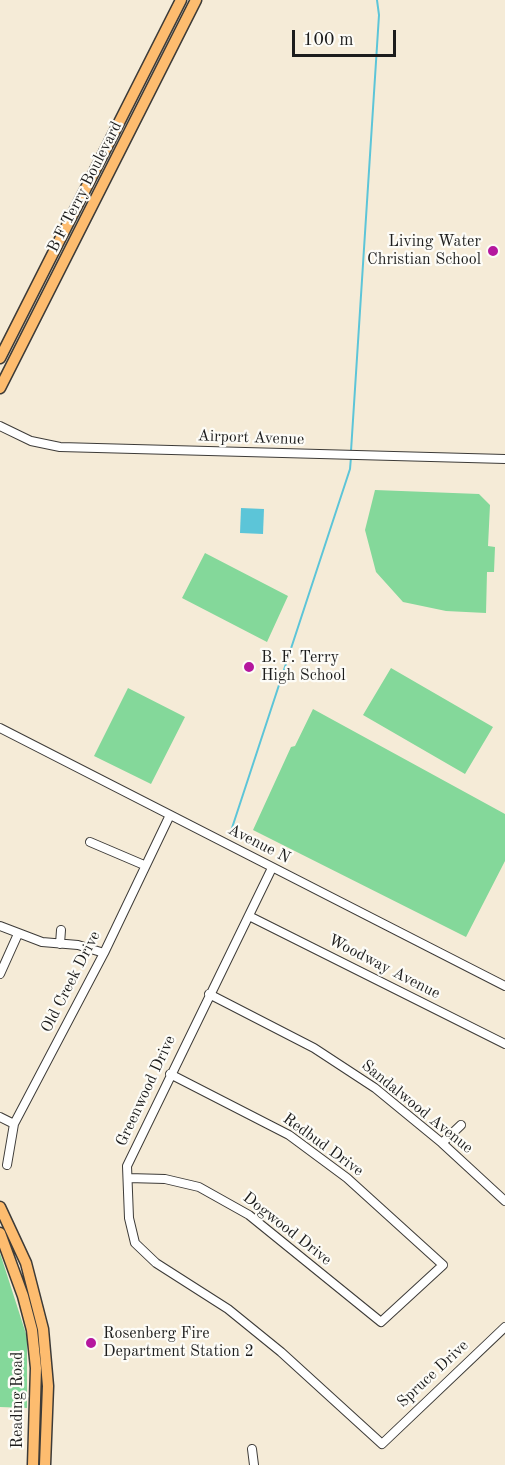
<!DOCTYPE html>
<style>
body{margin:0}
#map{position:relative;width:505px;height:1465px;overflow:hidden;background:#f5ebd7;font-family:"Old Standard TT",serif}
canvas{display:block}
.scale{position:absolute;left:292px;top:30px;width:104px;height:27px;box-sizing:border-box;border:3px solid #1c1c1c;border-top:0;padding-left:8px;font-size:18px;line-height:21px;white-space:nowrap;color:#1c1c1c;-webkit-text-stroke:4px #fdfcf7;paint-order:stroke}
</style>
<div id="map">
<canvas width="505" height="1465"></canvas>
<div class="scale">100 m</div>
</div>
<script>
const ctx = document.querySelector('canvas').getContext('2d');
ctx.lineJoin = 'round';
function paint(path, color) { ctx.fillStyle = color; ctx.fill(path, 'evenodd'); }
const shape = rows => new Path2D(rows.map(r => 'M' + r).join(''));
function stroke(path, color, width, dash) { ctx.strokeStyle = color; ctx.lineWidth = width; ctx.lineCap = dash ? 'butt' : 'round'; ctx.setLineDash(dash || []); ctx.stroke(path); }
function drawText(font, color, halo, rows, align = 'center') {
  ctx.font = font + ' "Old Standard TT",serif'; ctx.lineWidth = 4.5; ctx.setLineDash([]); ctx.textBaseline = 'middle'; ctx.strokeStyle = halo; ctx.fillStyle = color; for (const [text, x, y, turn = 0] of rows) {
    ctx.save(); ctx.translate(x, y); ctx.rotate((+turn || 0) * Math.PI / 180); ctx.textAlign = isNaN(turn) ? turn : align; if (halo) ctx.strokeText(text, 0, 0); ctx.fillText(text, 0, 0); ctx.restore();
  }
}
paint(shape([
 [375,490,479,494,490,505,488,546,495,547,494,572,487,572,486,613,446,611,403,602,376,572,365,530],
 [205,553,288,596,267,642,182,598],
 [391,668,493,727,465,774,363,715],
 [128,688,185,717,151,784,94,756],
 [313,709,505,814,505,861,466,937,253,830,291,747,295,746],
 [0,1253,27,1337,27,1408,0,1407]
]), '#84d89a');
paint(shape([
 [241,508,264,509,263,534,240,533]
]), '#5cc5d8');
stroke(shape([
 [351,451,379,15,377,0],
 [231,831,350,469,351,457]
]), '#5cc5d8', 2);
const minor = shape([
 [0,426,31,441,60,447,505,459],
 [0,728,505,986],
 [90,842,144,865],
 [272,868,127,1166,129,1218,135,1243,156,1263,228,1309,281,1352,382,1444,505,1327],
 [249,916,505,1044],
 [0,926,42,942,78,945,104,953],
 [60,944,61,930],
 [0,974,18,934],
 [209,994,314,1048,375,1088,442,1143,505,1201],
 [0,1117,14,1124],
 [442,1143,461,1125],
 [7,1165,14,1124,104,953,170,815],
 [128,1178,165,1179,199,1187,249,1215,381,1322,443,1265,347,1178,289,1135,170,1074],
 [252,1449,254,1465]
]);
const major = shape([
 [0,358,181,0],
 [0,388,196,0],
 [0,1207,26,1263,43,1329,48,1386,45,1465],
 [0,1233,23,1296,32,1330,36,1368,33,1465]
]);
stroke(minor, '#3d3b38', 10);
stroke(major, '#3d3b38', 13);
stroke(minor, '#fff', 8);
stroke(major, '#fdbc6f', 10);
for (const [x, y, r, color] of [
 [493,251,6,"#b5179e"],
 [249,667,6,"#b5179e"],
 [91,1343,6,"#b5179e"]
]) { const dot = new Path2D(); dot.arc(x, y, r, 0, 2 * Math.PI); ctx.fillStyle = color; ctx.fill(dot); stroke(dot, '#fdfcf7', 2); }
drawText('16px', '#1c1c1c', '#fdfcf7', [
 ["B F Terry Boulevard",85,187,-63],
 ["Airport Avenue",251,438,2],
 ["Avenue N",259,844,27],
 ["Woodway Avenue",384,967,27],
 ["Old Creek Drive",71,982,-63],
 ["Greenwood Drive",146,1091,-65],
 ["Sandalwood Avenue",417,1107,39],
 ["Redbud Drive",323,1145,36],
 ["Dogwood Drive",287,1229,38],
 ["Spruce Drive",433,1374,-43],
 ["Reading Road",18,1400,-90]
]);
drawText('16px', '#1c1c1c', '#fdfcf7', [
 ["Living Water",481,242,"right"],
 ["Christian School",481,260,"right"],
 ["B. F. Terry",261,658],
 ["High School",261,676],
 ["Rosenberg Fire",103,1334],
 ["Department Station 2",103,1352]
], 'left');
</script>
